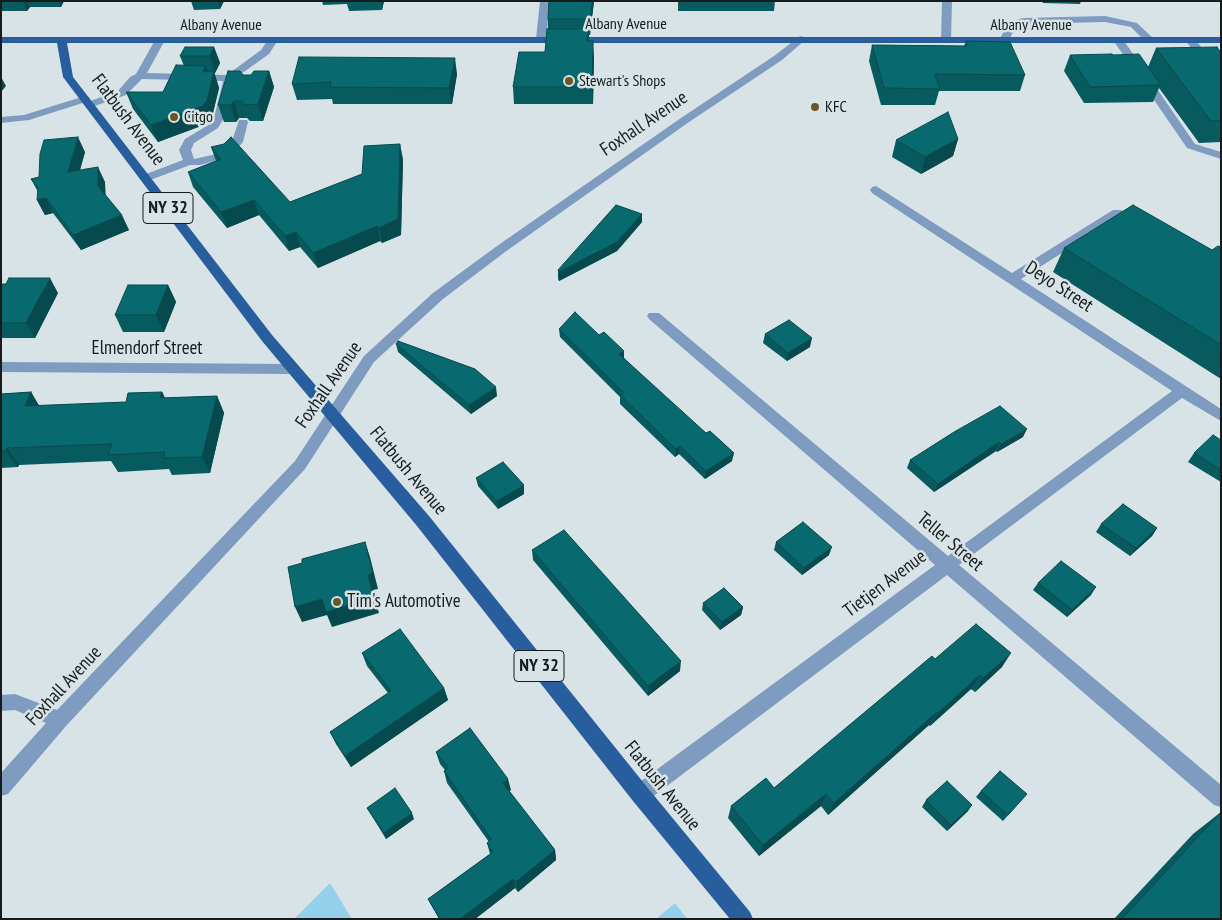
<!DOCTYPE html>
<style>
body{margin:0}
#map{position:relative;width:1222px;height:920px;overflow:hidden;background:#d8e3e7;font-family:"PT Sans Narrow",sans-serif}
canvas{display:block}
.frame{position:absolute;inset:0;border:2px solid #171b1c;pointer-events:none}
</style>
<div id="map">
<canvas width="1222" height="920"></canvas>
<div class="frame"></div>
</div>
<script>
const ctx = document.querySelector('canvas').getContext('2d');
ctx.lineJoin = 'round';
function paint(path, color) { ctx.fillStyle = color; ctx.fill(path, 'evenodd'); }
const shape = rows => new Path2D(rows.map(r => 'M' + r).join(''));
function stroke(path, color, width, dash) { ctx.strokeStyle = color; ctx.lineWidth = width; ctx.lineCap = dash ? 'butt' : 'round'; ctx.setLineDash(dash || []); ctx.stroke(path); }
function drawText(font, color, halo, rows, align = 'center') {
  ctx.font = font + ' "PT Sans Narrow",sans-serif'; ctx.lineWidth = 5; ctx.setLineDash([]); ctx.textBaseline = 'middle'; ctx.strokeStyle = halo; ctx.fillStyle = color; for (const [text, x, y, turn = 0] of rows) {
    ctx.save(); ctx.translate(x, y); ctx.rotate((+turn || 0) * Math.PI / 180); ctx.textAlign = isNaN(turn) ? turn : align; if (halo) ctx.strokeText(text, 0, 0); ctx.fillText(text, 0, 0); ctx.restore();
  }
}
paint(shape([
 [330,883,352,919,294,919],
 [675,903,687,919,656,919]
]), '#94d0e9');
paint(shape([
 [540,1,550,1,546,39,541,42,536,39,540,1],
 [942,1,952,1,951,40,946,43,941,40,942,1],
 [1105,16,1137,23,1155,40,1150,43,1146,42,1131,27,1105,22,1023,24,1016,26,1008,42,1004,43,999,40,1009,22,1023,18,1105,16],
 [800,36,804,37,804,41,782,60,689,122,505,252,443,299,374,362,305,469,66,726,8,794,1,796,1,773,46,723,15,710,1,711,1,695,15,694,57,710,295,461,364,356,433,293,497,246,681,118,774,56,800,36],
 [160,37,165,40,147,73,227,75,261,50,269,38,277,38,278,40,269,54,234,79,224,118,218,128,194,143,191,150,194,159,221,153,232,141,239,120,247,120,248,122,243,142,229,157,200,165,190,165,145,182,139,178,141,176,183,160,179,150,185,139,210,124,214,118,223,81,142,79,126,95,89,108,84,105,85,103,118,91,130,77,136,74,155,40,160,37],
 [1118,37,1122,38,1195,144,1221,152,1221,159,1187,148,1113,40,1118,37],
 [1190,37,1194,38,1221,72,1221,82,1217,81,1185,40,1190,37],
 [85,96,89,97,90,99,89,101,29,120,1,123,1,117,24,115,85,96],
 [876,186,1012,273,1113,210,1121,210,1141,224,1135,228,1117,218,1021,279,1221,409,1221,421,1182,398,959,565,1221,785,1221,807,1214,805,947,575,647,801,640,803,633,801,631,794,633,787,935,565,649,319,647,316,649,313,659,313,948,556,1172,391,872,193,870,190,872,187,876,186],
 [1,362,293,364,298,365,300,369,298,373,293,374,1,372,1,362]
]), '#7f9bbf');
paint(shape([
 [1,37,1221,37,1221,43,67,43,73,77,272,335,429,516,647,787,750,912,753,919,730,919,633,801,417,526,262,341,63,77,57,43,1,43,1,37]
]), '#285e9e');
paint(shape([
 [1,1,64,1,61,7,30,7,27,11,1,11],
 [191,1,224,1,220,9,194,10],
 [322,1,384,1,382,10,349,11,347,4,323,5],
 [594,1,590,35,589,35,589,41,594,57,593,104,514,104,513,87,545,52,548,29,548,19],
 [678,1,775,1,774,11,678,11],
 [1042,1,1081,1,1080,4,1043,3],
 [966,41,1025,75,1020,91,939,91,935,105,881,105,869,61,872,45,964,46],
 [214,47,220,63,215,73,214,73,219,88,212,117,209,123,158,142,133,109,126,92,163,92,184,66,180,56],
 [1156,48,1221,53,1221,142,1199,143,1159,88,1153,102,1084,103,1064,71,1070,55,1113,55,1148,67],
 [269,71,274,87,263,121,250,121,247,118,239,118,236,122,224,122,218,105,243,75,251,75],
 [457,74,452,104,333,104,332,99,297,100,292,84],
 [958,139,953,156,921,174,892,157,896,140],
 [211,147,290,202,403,159,401,235,382,243,380,241,318,268,300,247,289,251,259,215,227,228,193,187,188,172,216,161],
 [85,152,80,170,105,182,105,195,129,230,81,250,53,213,45,215,37,200,38,192,31,179,39,177],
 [642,214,642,222,617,251,559,281,558,279,558,270],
 [1221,247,1221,379,1053,272,1064,248,1212,250],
 [1,284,6,284,58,293,35,338,1,338],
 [168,285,176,302,164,332,123,332,115,315],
 [559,329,624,358,732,461,705,479,679,454,675,457,620,404,620,397,560,337],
 [765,334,810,347,787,361,763,343],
 [396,344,497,396,471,414,398,352],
 [31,392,39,406,126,402,162,392,165,398,217,396,224,413,210,473,172,475,169,469,118,472,111,461,19,465,18,467,1,468,1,394],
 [1023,437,997,452,996,451,934,492,907,468,910,460],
 [1221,440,1221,482,1188,462,1194,453],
 [476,478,524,494,498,509,478,486],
 [1101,524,1157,528,1152,536,1130,556,1096,532],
 [776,542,829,555,802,575,774,550],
 [532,550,680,671,648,696,533,560],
 [1038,583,1091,595,1067,617,1033,590],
 [703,603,743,607,741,615,720,630,702,610],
 [362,653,444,688,448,700,351,767,336,744,330,732,388,693,367,666],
 [935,659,1002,667,975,692,971,689,930,726,929,725,828,815,821,806,759,856,728,818,731,806,774,788],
 [436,752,511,790,509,791,555,850,556,860,518,892,515,888,475,919,439,919,428,899,490,854,487,843,489,842,447,783,444,771,445,770,440,764],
 [981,791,1027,794,1003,821,976,797],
 [926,800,968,811,947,831,922,807],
 [367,808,414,819,386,839],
 [1221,812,1221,919,1114,919,1193,834]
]), '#075b5f');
paint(shape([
 [23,1,27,1,30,7,27,11],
 [58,1,64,1,61,7],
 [218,1,224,1,220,9],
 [381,1,384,1,382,10],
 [592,1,594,1,590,35,590,19],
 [593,41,594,57,593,104,592,87],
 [214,47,220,63,215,73,210,56],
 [455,58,457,74,452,104,449,88],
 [206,66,211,83,203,72],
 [214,71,219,88,212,117,209,123,158,142,151,125],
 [269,71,274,87,263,121,258,104],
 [1,77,6,86,1,92],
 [234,101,239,118,236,122,231,105],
 [78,137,85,152,75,187,68,172],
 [958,139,953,156,921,174,925,157],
 [400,144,403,159,401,235,382,243,379,228],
 [98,167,105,182,106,201,98,186],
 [46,198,53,213,45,215,37,200],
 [254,200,259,215,227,228,221,212],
 [642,214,642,222,617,251,559,281,559,272],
 [122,215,129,230,81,250,73,235],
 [377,226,380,241,318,268,313,253],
 [296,232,300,247,289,251,285,236],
 [50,278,58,293,35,338,26,323],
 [168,285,176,302,164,332,156,315],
 [812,338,810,347,787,361,788,353],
 [624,351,624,360,619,354],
 [496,387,497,396,471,414,469,405],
 [31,392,41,409,25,406],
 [162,392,170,408,160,398],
 [217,396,224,413,210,473,202,457],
 [1027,429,1023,437,997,452,1001,444],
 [999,442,996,451,934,492,938,484],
 [680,446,679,454,675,457,676,449],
 [7,448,19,465,18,467,6,451],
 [734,453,732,461,705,479,706,471],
 [524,485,524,494,498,509,497,501],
 [1157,528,1152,536,1130,556,1136,548],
 [365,542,370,557,378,589,373,590,379,613,332,627,327,615,302,622,295,607,368,575],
 [832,547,829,555,802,575,804,568],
 [1096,587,1091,595,1067,617,1072,610],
 [743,607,741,615,720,630,722,622],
 [1011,653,1002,667,975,692,983,678],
 [681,661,680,671,648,696,648,686],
 [980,675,971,689,930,726,938,713],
 [444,688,448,700,351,767,345,756],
 [937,712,929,725,828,815,834,803],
 [508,779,511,790,505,794,503,783],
 [826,794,821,806,759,856,763,845],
 [972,805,968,811,947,831,951,825],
 [412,813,414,819,386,839,384,833],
 [555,850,556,860,518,892,516,882],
 [513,879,515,888,475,919,460,919]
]), '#064a4d');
const building = shape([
 [549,1,592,1,590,19,548,19,549,1],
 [547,29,589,29,587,41,593,41,592,87,513,87,519,52,545,52,547,29],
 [966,41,1010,42,1025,75,935,74,940,89,884,88,872,45,967,46,966,41],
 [185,47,214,47,210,56,180,56,185,47],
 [1217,47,1221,53,1221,120,1211,121,1156,48,1217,47],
 [1112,54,1113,55,1139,54,1161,85,1090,87,1070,55,1112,54],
 [299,57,455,58,449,88,330,87,331,82,292,84,299,57],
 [176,65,206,66,203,72,214,71,207,101,203,106,151,125,126,92,163,92,176,65],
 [228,71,240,71,243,75,251,75,254,71,269,71,258,104,244,105,242,101,234,101,231,105,218,105,228,71],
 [948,112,958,139,925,157,896,140,948,112],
 [78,137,68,172,98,167,98,186,122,215,73,235,46,198,37,200,38,188,31,179,39,177,40,154,44,140,78,137],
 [231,137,290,202,362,174,364,146,400,144,398,219,379,228,377,226,313,253,296,232,285,236,254,200,221,212,188,172,221,159,211,147,224,144,231,137],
 [616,205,642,214,617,242,559,272,558,270,616,205],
 [1133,205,1212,250,1218,246,1221,247,1221,345,1064,248,1133,205],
 [9,278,50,278,26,323,1,323,1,284,6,284,9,278],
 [128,285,168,285,156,315,115,315,128,285],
 [575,312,599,335,604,332,624,351,619,354,706,433,710,431,734,453,706,471,680,446,676,449,620,395,624,393,559,329,575,312],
 [789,320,812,338,788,353,765,334,789,320],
 [398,341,475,369,496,387,469,405,396,344,398,341],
 [31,392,25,406,126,402,128,393,162,392,160,398,217,396,202,457,163,458,165,452,108,455,112,444,7,448,6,451,1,451,1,394,31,392],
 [1000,406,1027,429,1001,444,999,442,938,484,910,460,954,432,1000,406],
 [1213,435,1221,440,1221,470,1194,453,1213,435],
 [503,462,524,485,497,501,476,478,503,462],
 [1123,504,1157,528,1136,548,1101,524,1123,504],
 [803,522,832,547,804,568,776,542,803,522],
 [564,530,681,661,648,686,532,550,564,530],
 [365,542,373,573,368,575,374,598,326,612,322,599,295,607,288,567,302,563,302,559,365,542],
 [1061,561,1096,587,1072,610,1038,583,1061,561],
 [724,588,743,607,722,622,703,603,724,588],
 [976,624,1011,653,983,678,980,675,938,713,937,712,834,803,826,794,763,845,731,806,766,778,774,788,932,656,935,659,976,624],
 [400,629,444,688,345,756,330,732,391,691,362,653,400,629],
 [470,728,508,779,503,783,555,850,516,882,513,879,460,919,440,919,428,899,493,852,487,843,491,839,444,771,448,768,436,752,470,728],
 [1000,771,1027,794,1008,815,981,791,1000,771],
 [947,781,972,805,951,825,926,800,947,781],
 [395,788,412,813,384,833,367,808,395,788],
 [1221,812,1221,919,1122,919,1221,812]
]);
paint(building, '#086a6e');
stroke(building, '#064a4d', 1);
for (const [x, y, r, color] of [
 [569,81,5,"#6a5726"],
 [815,107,5,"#6a5726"],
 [174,117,5,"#6a5726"],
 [337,602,5,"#6a5726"]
]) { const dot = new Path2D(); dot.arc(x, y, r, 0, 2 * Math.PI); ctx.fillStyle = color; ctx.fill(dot); stroke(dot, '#d8e3e7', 2); }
drawText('16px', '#171b1c', '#d8e3e7', [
 ["Albany Avenue",626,24],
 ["Albany Avenue",221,25],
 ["Albany Avenue",1031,25]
]);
drawText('16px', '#171b1c', '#d8e3e7', [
 ["Stewart's Shops",579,81],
 ["KFC",825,107],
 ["Citgo",184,117]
], 'left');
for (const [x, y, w] of [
 [168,208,50],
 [539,666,50]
]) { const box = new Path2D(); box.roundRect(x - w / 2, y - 15.5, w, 31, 4); ctx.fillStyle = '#d8e3e7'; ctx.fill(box); stroke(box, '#171b1c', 1); }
drawText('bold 18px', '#171b1c', null, [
 ["NY 32",168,208],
 ["NY 32",539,666]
]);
drawText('19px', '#171b1c', '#d8e3e7', [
 ["Flatbush Avenue",128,120,53],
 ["Foxhall Avenue",644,124,-34],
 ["Deyo Street",1059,287,33],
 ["Elmendorf Street",147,349],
 ["Foxhall Avenue",329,385,-55],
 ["Flatbush Avenue",408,471,50],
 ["Teller Street",950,542,40],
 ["Tietjen Avenue",885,584,-37],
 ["Foxhall Avenue",64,686,-47],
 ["Flatbush Avenue",662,786,51]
]);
drawText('19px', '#171b1c', '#d8e3e7', [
 ["Tim's Automotive",347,602]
], 'left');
</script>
